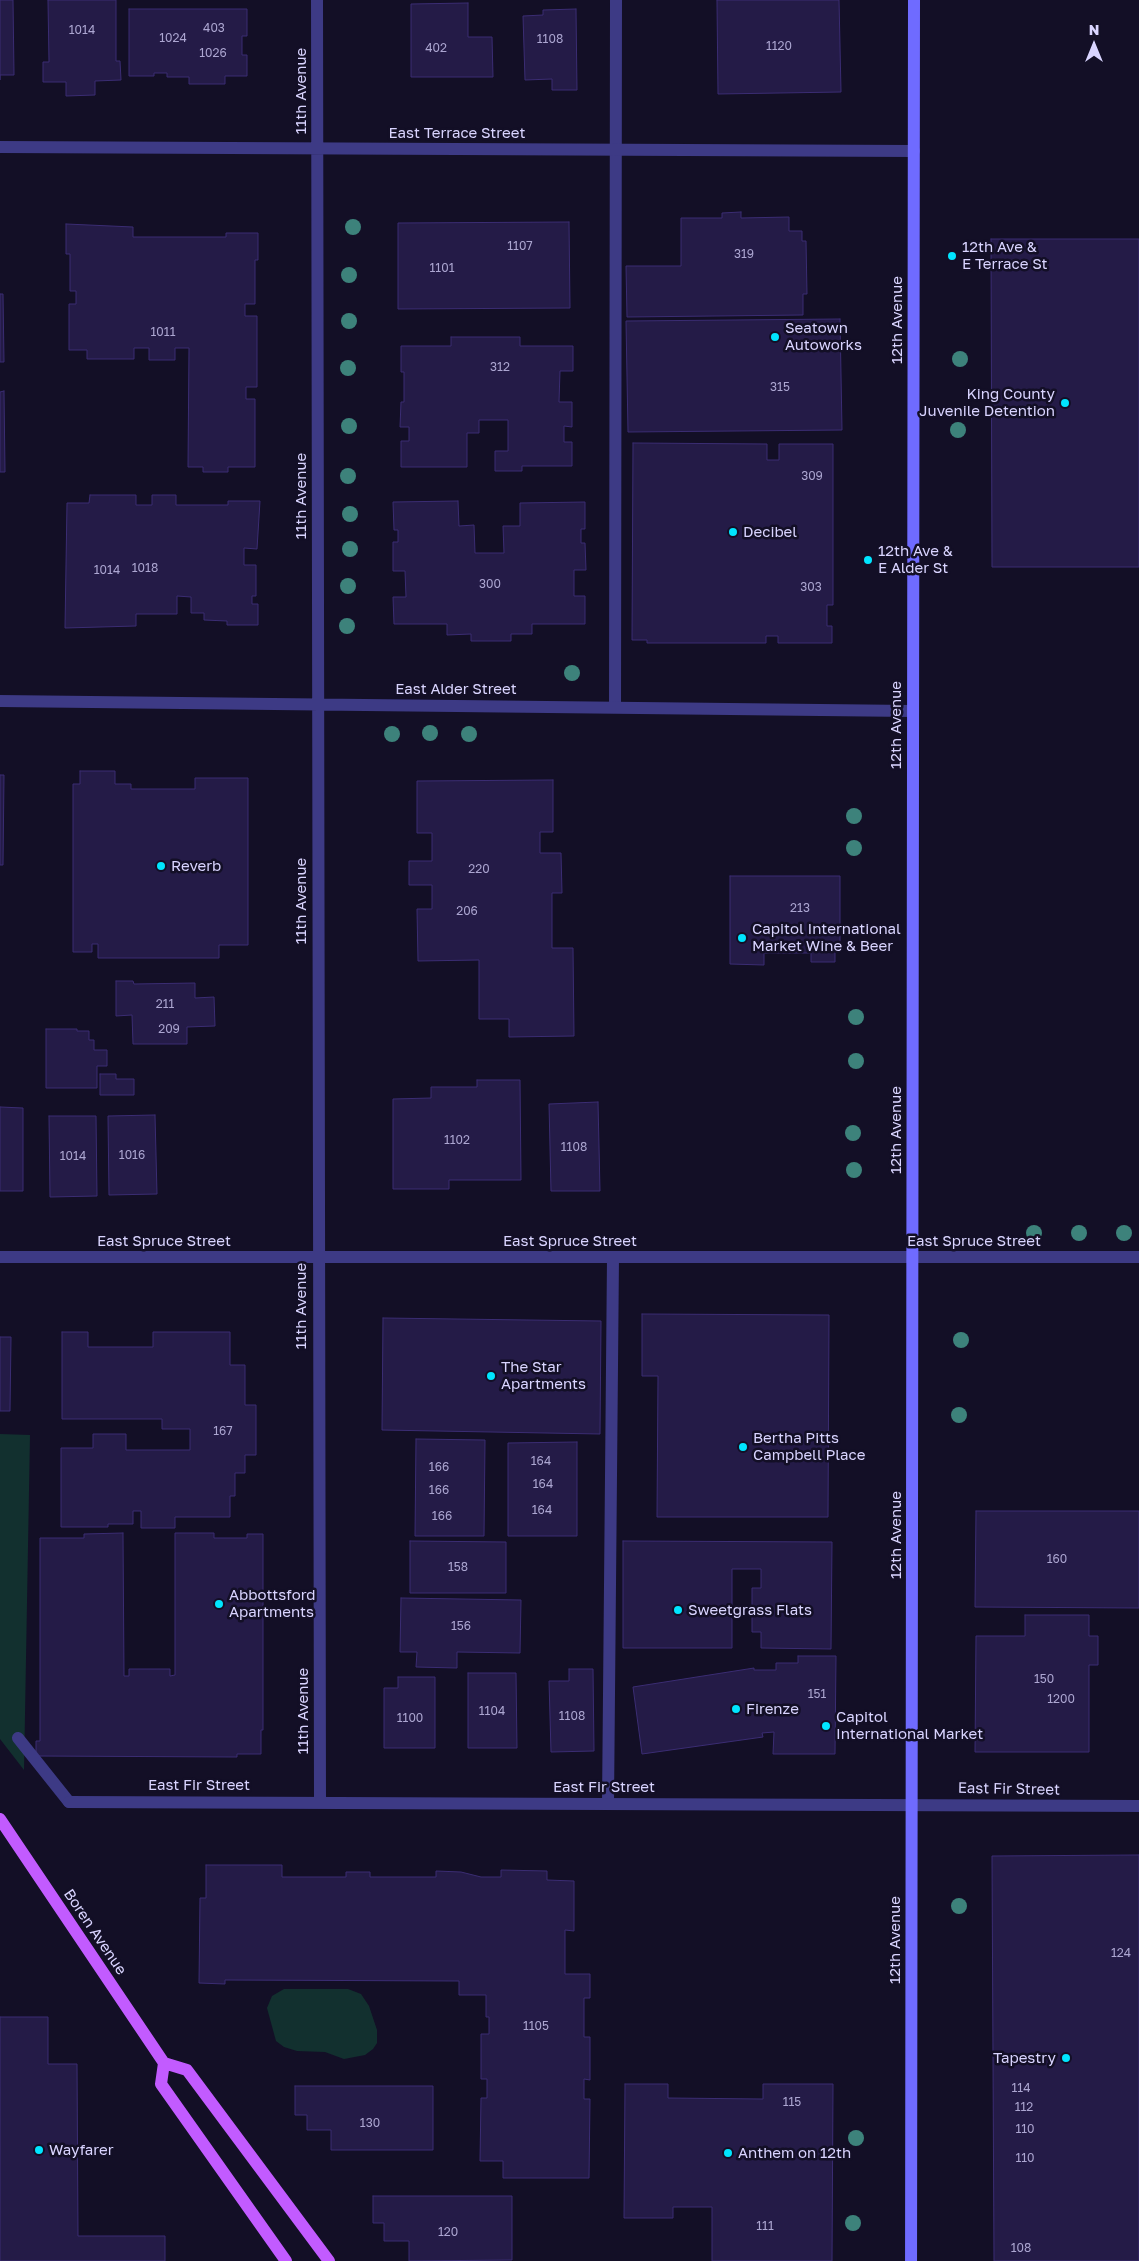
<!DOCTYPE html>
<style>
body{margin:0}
#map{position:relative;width:1139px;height:2261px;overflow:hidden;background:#130f26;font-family:"Golos Text",sans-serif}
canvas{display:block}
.north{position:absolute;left:1069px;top:20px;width:50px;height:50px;-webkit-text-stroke:4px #130f26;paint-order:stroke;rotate:0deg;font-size:14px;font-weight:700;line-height:20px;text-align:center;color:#d9d4ff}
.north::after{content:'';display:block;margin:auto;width:18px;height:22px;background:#d9d4ff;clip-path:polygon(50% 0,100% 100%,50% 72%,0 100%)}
</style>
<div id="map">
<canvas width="1139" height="2261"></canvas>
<div class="north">N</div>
</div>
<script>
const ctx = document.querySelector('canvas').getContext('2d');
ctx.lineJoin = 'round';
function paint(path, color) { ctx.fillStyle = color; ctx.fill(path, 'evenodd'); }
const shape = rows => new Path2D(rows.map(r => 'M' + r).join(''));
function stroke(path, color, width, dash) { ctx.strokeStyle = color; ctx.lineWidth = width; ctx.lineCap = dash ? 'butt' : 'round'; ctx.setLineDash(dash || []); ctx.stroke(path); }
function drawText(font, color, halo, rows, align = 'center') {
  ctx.font = font + ' "Golos Text",sans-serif'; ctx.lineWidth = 5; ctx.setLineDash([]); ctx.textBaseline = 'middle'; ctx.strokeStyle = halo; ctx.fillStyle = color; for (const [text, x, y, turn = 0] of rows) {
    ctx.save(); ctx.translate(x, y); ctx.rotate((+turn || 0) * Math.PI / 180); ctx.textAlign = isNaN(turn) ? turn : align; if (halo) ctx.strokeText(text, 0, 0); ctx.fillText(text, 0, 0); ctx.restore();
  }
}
paint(shape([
 [0,1434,30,1435,24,1770,0,1739],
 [284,1989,348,1989,361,1994,369,2006,377,2030,377,2043,373,2049,365,2055,344,2059,325,2052,297,2051,284,2047,276,2041,267,2008,272,1996]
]), '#12302f');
const building = shape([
 [0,0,13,0,14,75,0,75,0,80,0,0],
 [48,0,116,0,116,61,120,61,121,80,95,81,95,95,66,96,66,82,43,82,43,62,49,62,48,0],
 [717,0,839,0,841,92,718,94,717,0],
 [468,3,468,37,492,37,493,77,411,77,411,4,468,3],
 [129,9,247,9,247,36,242,36,242,55,247,55,247,76,225,76,225,84,189,84,189,77,167,77,167,73,154,73,154,76,129,76,129,9],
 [576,9,577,90,552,90,552,79,525,80,523,16,543,15,543,10,576,9],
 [741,212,741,218,789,217,789,231,802,231,802,241,806,241,807,294,803,294,803,315,627,317,626,266,681,266,681,218,722,218,722,213,741,212],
 [569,222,570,308,398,309,398,223,569,222],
 [66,224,133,227,133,237,226,237,226,233,258,233,258,260,255,260,255,304,245,304,245,316,257,316,257,387,246,387,246,399,255,399,255,467,228,467,228,472,203,472,203,467,188,467,189,348,175,348,175,360,149,360,149,348,134,348,134,359,87,359,87,350,69,350,69,304,76,304,76,291,70,291,70,254,66,254,66,224],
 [991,239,1139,239,1139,567,992,567,991,239],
 [0,294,3,294,4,362,0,362,0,294],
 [840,319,842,430,628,432,626,321,840,319],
 [451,337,520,337,520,346,573,346,573,371,560,371,559,402,572,402,572,427,564,426,564,442,572,442,572,466,522,466,522,471,495,471,495,451,508,451,508,420,479,420,479,433,467,433,467,467,401,467,401,441,409,441,409,427,400,427,401,402,404,402,404,372,401,372,401,346,451,346,451,337],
 [4,391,5,472,0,472,0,392,4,391],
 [633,443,767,444,767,460,779,460,779,444,833,444,833,605,827,605,827,626,832,626,832,643,778,643,778,636,766,636,766,643,647,643,647,640,632,640,633,443],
 [90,495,136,495,136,505,152,505,152,495,176,495,176,505,228,505,228,501,260,501,257,549,244,548,244,565,256,565,256,596,252,596,252,604,258,604,258,625,227,625,227,621,204,620,204,613,191,613,191,597,177,596,177,614,136,614,136,626,65,628,67,503,89,503,90,495],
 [458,501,459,526,474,525,475,553,504,553,503,526,520,526,520,503,585,502,585,529,581,529,581,543,585,543,586,570,574,570,574,596,585,596,585,624,532,624,532,634,511,634,511,641,471,641,471,634,447,635,447,624,394,624,393,597,406,597,405,571,393,571,393,542,398,542,398,530,394,530,393,502,458,501],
 [80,771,115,771,115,784,131,784,131,789,195,789,195,778,248,778,248,945,219,945,219,958,98,958,98,944,92,944,92,952,73,952,73,784,80,784,80,771],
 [0,775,4,775,3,865,0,865,0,775],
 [553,780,553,832,540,832,540,853,561,853,562,893,552,893,552,948,573,948,574,1036,509,1037,509,1019,479,1019,479,960,418,961,417,909,432,909,432,885,409,885,409,861,432,861,432,833,417,833,417,781,553,780],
 [730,876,840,876,840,951,835,951,835,962,811,962,811,953,764,953,764,965,730,964,730,876],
 [116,981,133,981,134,984,195,983,195,998,214,997,215,1026,187,1027,187,1044,133,1044,132,1015,116,1016,116,981],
 [46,1029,77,1029,77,1031,89,1031,89,1040,94,1040,94,1050,107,1050,107,1066,97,1066,97,1088,46,1088,46,1029],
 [100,1074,116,1074,116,1079,134,1079,134,1095,100,1095,100,1074],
 [477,1080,520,1080,521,1180,449,1180,449,1189,393,1189,393,1099,431,1098,431,1087,477,1087,477,1080],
 [598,1102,600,1191,551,1191,549,1104,598,1102],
 [0,1107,23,1108,23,1191,0,1191,0,1107],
 [155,1115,157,1194,109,1195,108,1116,155,1115],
 [49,1116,96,1116,97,1196,50,1197,49,1116],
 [642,1314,829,1315,828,1517,657,1517,658,1376,642,1376,642,1314],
 [383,1318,601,1321,600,1434,382,1430,383,1318],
 [62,1332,88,1332,88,1347,153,1347,153,1332,230,1332,230,1365,245,1365,245,1405,256,1405,256,1455,245,1455,245,1473,235,1473,235,1496,230,1496,230,1517,175,1517,175,1528,141,1528,141,1511,133,1511,133,1524,108,1524,108,1527,61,1527,61,1448,93,1448,93,1434,126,1434,126,1450,190,1450,190,1429,162,1429,162,1419,62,1419,62,1332],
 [0,1337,11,1337,10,1411,0,1411,0,1337],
 [416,1439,485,1440,484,1536,415,1536,416,1439],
 [577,1442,577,1536,508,1536,508,1443,577,1442],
 [976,1511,1139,1511,1139,1608,975,1607,976,1511],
 [123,1533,124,1676,129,1676,129,1669,170,1669,170,1676,175,1675,175,1533,214,1533,214,1538,247,1538,247,1534,263,1534,263,1730,261,1730,261,1754,237,1754,237,1757,36,1756,36,1741,40,1741,40,1538,84,1538,84,1534,123,1533],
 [410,1541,506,1542,506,1593,410,1593,410,1541],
 [623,1541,832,1542,831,1649,761,1648,761,1632,752,1632,752,1588,761,1588,761,1569,732,1569,732,1648,623,1648,623,1541],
 [401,1598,521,1600,520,1653,457,1652,457,1668,416,1667,417,1652,400,1652,401,1598],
 [1025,1615,1089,1615,1089,1636,1098,1636,1098,1665,1089,1665,1089,1752,975,1752,976,1636,1025,1636,1025,1615],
 [798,1656,836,1656,835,1754,773,1754,774,1732,762,1733,763,1737,642,1754,633,1687,754,1668,754,1670,776,1670,776,1663,798,1663,798,1656],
 [569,1669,593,1669,594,1751,551,1752,549,1681,569,1681,569,1669],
 [468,1673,516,1673,517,1748,468,1748,468,1673],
 [398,1677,435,1677,435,1748,384,1748,384,1688,398,1688,398,1677],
 [1139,1855,1139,2261,994,2261,992,1856,1139,1855],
 [206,1865,282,1865,282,1877,346,1877,346,1872,370,1872,370,1877,436,1877,436,1871,461,1872,481,1877,501,1877,501,1870,547,1871,547,1880,574,1881,574,1931,565,1930,565,1974,590,1974,590,1998,584,1998,584,2037,590,2037,590,2080,584,2079,584,2099,590,2099,589,2178,503,2178,503,2161,480,2161,481,2098,487,2098,487,2079,481,2079,481,2034,489,2034,489,2017,486,2017,486,1995,459,1995,459,1981,225,1980,225,1984,199,1983,200,1898,206,1898,206,1865],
 [0,2017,48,2017,48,2064,77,2064,78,2236,165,2236,165,2261,0,2261,0,2017],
 [625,2084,668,2084,668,2098,763,2099,763,2084,833,2084,832,2261,712,2261,712,2207,673,2207,673,2218,624,2218,625,2084],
 [295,2086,433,2086,433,2150,331,2150,331,2130,307,2130,307,2115,295,2115,295,2086],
 [373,2196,512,2196,512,2260,409,2261,409,2241,384,2241,384,2223,373,2223,373,2196]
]);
paint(building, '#241b47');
stroke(building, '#3b2d73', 1);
stroke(shape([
 [615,706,616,0],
 [18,1738,69,1802],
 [608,1803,613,1257]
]), '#3d3a85', 12);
stroke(shape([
 [317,0,320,1802],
 [0,147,914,151],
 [0,701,912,711],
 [0,1257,1139,1257],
 [69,1802,1139,1806]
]), '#3d3a85', 12);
stroke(shape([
 [911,2261,914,0]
]), '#6f6bff', 12);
stroke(shape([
 [0,1819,164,2063,187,2070,329,2261],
 [164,2063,161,2084,286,2261]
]), '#c25bff', 12);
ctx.fillStyle = '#3d827b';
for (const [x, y] of [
 [353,227],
 [349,275],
 [349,321],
 [960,359],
 [348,368],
 [349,426],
 [958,430],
 [348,476],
 [350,514],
 [350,549],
 [348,586],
 [347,626],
 [572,673],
 [430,733],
 [392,734],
 [469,734],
 [854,816],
 [854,848],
 [856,1017],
 [856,1061],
 [853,1133],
 [854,1170],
 [1034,1233],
 [1079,1233],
 [1124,1233],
 [961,1340],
 [959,1415],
 [959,1906],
 [856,2138],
 [853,2223]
]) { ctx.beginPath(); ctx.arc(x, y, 8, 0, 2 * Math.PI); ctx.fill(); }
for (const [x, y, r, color] of [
 [952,256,5,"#00e5ff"],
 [775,337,5,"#00e5ff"],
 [1065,403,5,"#00e5ff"],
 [733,532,5,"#00e5ff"],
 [868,560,5,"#00e5ff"],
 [161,866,5,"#00e5ff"],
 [742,938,5,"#00e5ff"],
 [491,1376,5,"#00e5ff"],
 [743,1447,5,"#00e5ff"],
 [219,1604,5,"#00e5ff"],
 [678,1610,5,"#00e5ff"],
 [736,1709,5,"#00e5ff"],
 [826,1726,5,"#00e5ff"],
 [1066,2058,5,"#00e5ff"],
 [39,2150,5,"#00e5ff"],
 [728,2153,5,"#00e5ff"]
]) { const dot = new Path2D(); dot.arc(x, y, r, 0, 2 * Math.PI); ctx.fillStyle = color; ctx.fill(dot); stroke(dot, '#130f26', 2); }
drawText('12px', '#aca6d1', null, [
 ["403",214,28],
 ["1014",82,30],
 ["1024",173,38],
 ["1108",550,39],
 ["1120",779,46],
 ["402",436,48],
 ["1026",213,53],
 ["1107",520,246],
 ["319",744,254],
 ["1101",442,268],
 ["1011",163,332],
 ["312",500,367],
 ["315",780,387],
 ["309",812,476],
 ["1018",145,568],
 ["1014",107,570],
 ["300",490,584],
 ["303",811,587],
 ["220",479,869],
 ["213",800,908],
 ["206",467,911],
 ["211",165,1004],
 ["209",169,1029],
 ["1102",457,1140],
 ["1108",574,1147],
 ["1016",132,1155],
 ["1014",73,1156],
 ["167",223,1431],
 ["164",541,1461],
 ["166",439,1467],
 ["164",543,1484],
 ["166",439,1490],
 ["164",542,1510],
 ["166",442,1516],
 ["160",1057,1559],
 ["158",458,1567],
 ["156",461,1626],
 ["150",1044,1679],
 ["151",817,1694],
 ["1200",1061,1699],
 ["1104",492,1711],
 ["1108",572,1716],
 ["1100",410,1718],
 ["124",1121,1953],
 ["1105",536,2026],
 ["114",1021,2088],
 ["115",792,2102],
 ["112",1024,2107],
 ["130",370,2123],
 ["110",1025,2129],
 ["110",1025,2158],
 ["111",765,2226],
 ["120",448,2232],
 ["108",1021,2248]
]);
drawText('15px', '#d9d4ff', '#130f26', [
 ["11th Avenue",301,91,-90],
 ["East Terrace Street",457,133],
 ["12th Avenue",897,320,-90],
 ["11th Avenue",301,496,-90],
 ["East Alder Street",456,689],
 ["12th Avenue",896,725,-90],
 ["11th Avenue",301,901,-90],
 ["12th Avenue",896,1130,-90],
 ["East Spruce Street",164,1241],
 ["East Spruce Street",570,1241],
 ["East Spruce Street",974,1241],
 ["11th Avenue",301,1306,-90],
 ["12th Avenue",896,1535,-90],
 ["11th Avenue",303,1711,-90],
 ["East Fir Street",199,1785],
 ["East Fir Street",604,1787],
 ["East Fir Street",1009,1789,1],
 ["Boren Avenue",95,1932,56],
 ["12th Avenue",895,1940,-90]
]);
drawText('15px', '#d9d4ff', '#130f26', [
 ["12th Ave &",962,247],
 ["E Terrace St",962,264],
 ["Seatown",785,328],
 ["Autoworks",785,345],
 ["King County",1055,394,"right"],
 ["Juvenile Detention",1055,411,"right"],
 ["Decibel",743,532],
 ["12th Ave &",878,551],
 ["E Alder St",878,568],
 ["Reverb",171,866],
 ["Capitol International",752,929],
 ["Market Wine & Beer",752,946],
 ["The Star",501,1367],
 ["Apartments",501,1384],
 ["Bertha Pitts",753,1438],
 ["Campbell Place",753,1455],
 ["Abbottsford",229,1595],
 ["Apartments",229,1612],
 ["Sweetgrass Flats",688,1610],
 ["Firenze",746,1709],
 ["Capitol",836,1717],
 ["International Market",836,1734],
 ["Tapestry",1056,2058,"right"],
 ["Wayfarer",49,2150],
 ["Anthem on 12th",738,2153]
], 'left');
</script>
